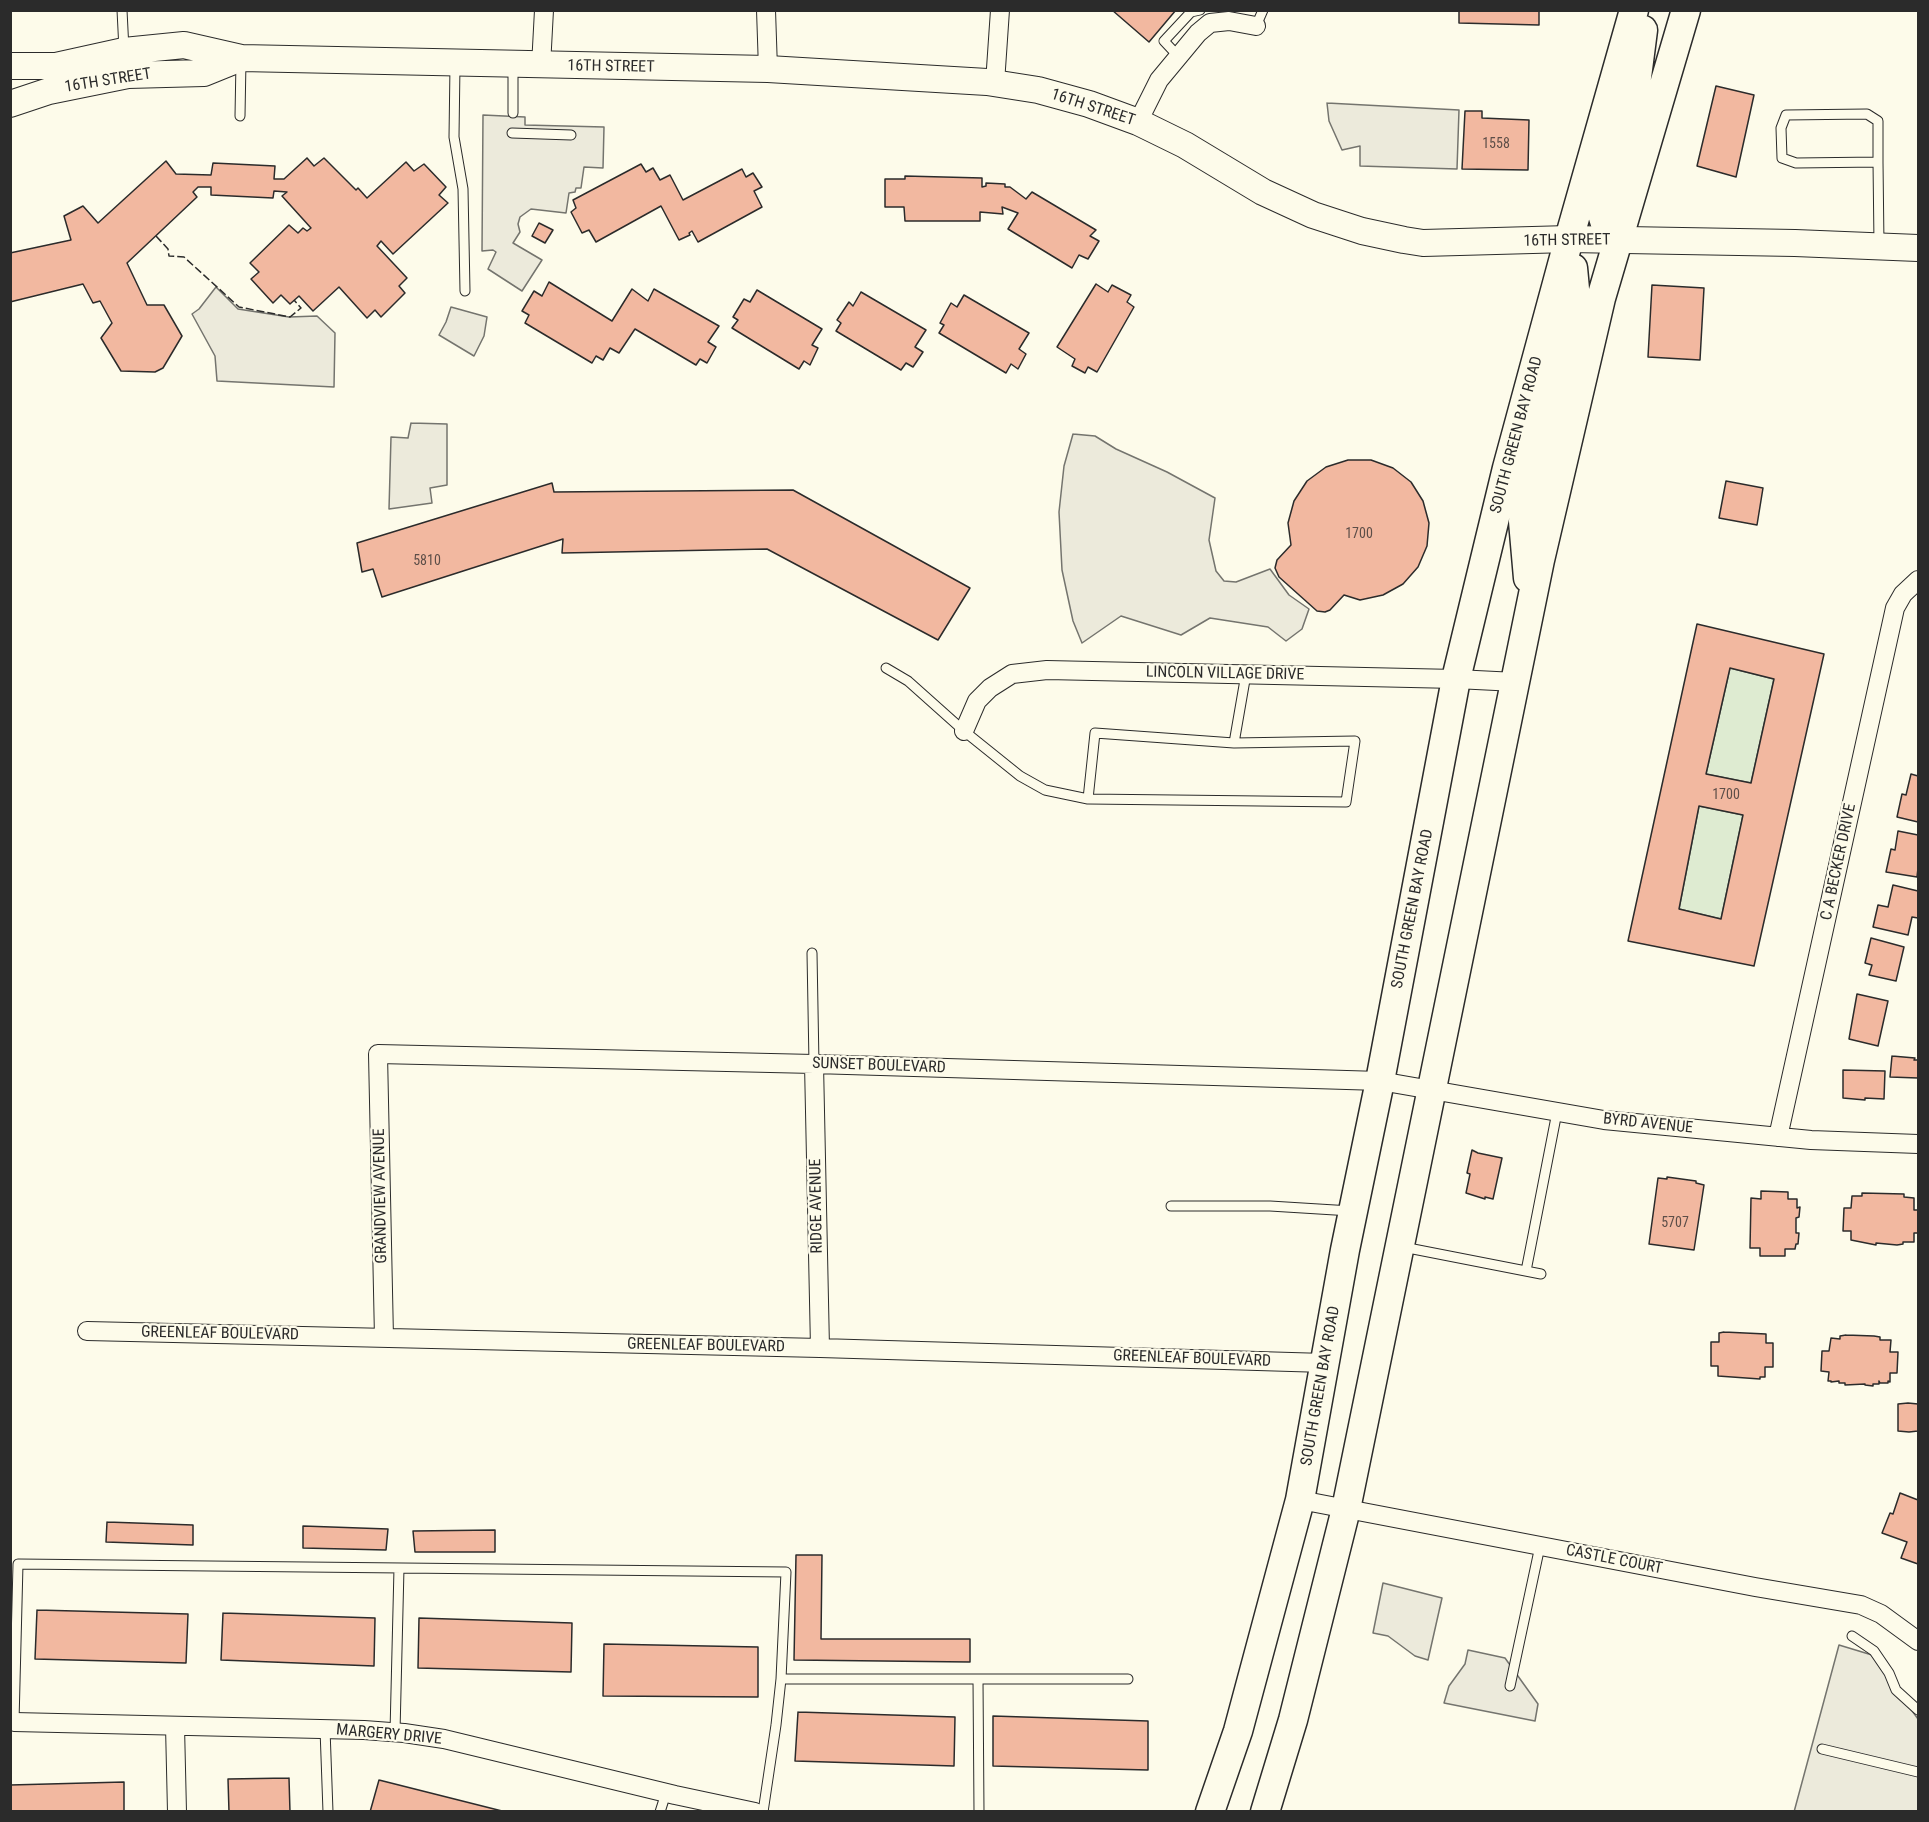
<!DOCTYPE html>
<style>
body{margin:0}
#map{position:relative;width:1929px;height:1822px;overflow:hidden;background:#fdfbea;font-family:"Roboto Condensed",sans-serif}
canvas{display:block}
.frame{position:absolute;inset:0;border:12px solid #2b2b2b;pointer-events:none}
</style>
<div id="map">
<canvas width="1929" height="1822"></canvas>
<div class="frame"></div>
</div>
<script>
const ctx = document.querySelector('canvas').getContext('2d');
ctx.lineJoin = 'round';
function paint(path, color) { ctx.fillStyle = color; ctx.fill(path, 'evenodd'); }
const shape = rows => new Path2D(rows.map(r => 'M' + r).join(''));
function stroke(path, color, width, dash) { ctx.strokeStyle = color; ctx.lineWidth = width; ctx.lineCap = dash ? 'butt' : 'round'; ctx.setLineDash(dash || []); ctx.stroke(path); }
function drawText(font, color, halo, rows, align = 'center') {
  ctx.font = font + ' "Roboto Condensed",sans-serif'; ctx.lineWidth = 4.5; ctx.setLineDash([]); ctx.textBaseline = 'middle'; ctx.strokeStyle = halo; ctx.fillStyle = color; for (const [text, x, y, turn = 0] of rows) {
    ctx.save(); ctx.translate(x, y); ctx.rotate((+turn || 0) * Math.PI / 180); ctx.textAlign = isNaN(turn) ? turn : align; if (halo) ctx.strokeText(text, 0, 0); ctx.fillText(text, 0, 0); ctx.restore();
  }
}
const green = shape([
 [1730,668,1774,679,1751,783,1706,774,1730,668],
 [1699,806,1743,815,1721,919,1679,909,1699,806]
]);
paint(green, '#deebd1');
stroke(green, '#74746e', 1.5);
const parking = shape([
 [1327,103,1459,110,1457,169,1360,166,1360,146,1342,150,1329,121,1327,103],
 [483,115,525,117,525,125,604,127,603,168,584,167,581,188,576,188,575,192,569,193,566,213,531,209,520,217,518,224,520,232,513,243,542,260,522,291,488,269,496,252,493,250,482,251,483,115],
 [216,287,238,309,289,317,317,316,335,333,334,387,217,381,215,356,192,314,199,309,216,287],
 [451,307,487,317,484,336,474,356,439,335,446,322,451,307],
 [411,423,447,424,447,485,430,488,432,503,389,509,391,437,408,438,411,423],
 [1073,434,1095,436,1116,449,1167,472,1215,498,1209,540,1216,571,1224,581,1236,582,1270,569,1289,595,1309,609,1302,629,1286,641,1268,627,1210,618,1181,635,1121,616,1082,643,1073,621,1062,570,1059,512,1064,466,1073,434],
 [1383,1583,1442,1598,1428,1660,1415,1656,1388,1636,1373,1633,1383,1583],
 [1839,1645,1872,1655,1918,1719,1918,1811,1794,1812,1839,1645],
 [1468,1650,1505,1658,1538,1704,1535,1721,1444,1703,1449,1686,1465,1664,1468,1650]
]);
paint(parking, '#eceadb');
stroke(parking, '#74746e', 1.5);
const building = shape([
 [1112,10,1176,10,1149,42,1112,10],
 [1459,10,1539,10,1539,25,1459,23,1459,10],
 [1716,86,1754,95,1736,177,1697,166,1716,86],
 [1465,111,1482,111,1482,118,1529,120,1528,170,1462,169,1465,111],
 [307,158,314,166,324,158,356,190,358,188,367,198,406,162,414,171,424,164,446,187,439,195,448,203,393,254,381,241,377,246,407,278,399,286,405,293,381,317,375,310,367,318,339,287,313,311,299,296,290,304,281,295,273,303,251,279,259,272,250,263,289,225,298,233,303,228,307,231,311,228,282,196,287,192,274,191,273,198,211,195,211,187,198,187,193,192,197,197,127,263,147,305,164,305,182,336,163,368,155,372,121,371,101,338,112,323,100,301,93,303,83,284,10,302,10,253,71,240,64,216,83,206,98,223,166,161,176,174,211,175,213,163,275,166,274,179,284,179,307,158],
 [641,164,646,172,653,168,660,180,670,175,683,200,742,169,746,177,753,173,762,187,754,191,762,207,698,242,692,231,689,233,690,235,679,240,661,206,596,242,589,230,582,233,571,212,576,208,573,200,641,164],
 [905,176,982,178,982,187,986,186,986,183,1005,184,1005,187,1010,187,1026,199,1032,192,1096,230,1090,236,1099,241,1088,259,1079,255,1072,268,1008,229,1018,213,1002,207,1003,214,980,212,980,221,905,221,904,207,885,207,885,179,905,179,905,176],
 [539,223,553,230,545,243,532,236,539,223],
 [549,282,612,321,632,289,648,301,654,289,719,326,708,342,716,347,707,363,700,359,696,365,635,329,619,353,610,348,603,360,596,356,592,363,525,323,529,315,522,311,534,291,542,296,549,282],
 [1096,284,1108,292,1112,285,1131,295,1127,302,1134,307,1097,372,1088,367,1085,373,1072,366,1075,359,1057,347,1096,284],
 [1652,285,1704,288,1700,360,1648,357,1652,285],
 [757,290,822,329,812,345,818,348,810,365,804,361,799,369,732,328,738,320,733,317,744,299,750,302,757,290],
 [861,292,926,330,915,347,923,352,913,367,906,363,901,370,836,331,841,323,837,320,849,302,853,306,861,292],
 [964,295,1029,333,1019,349,1026,354,1018,369,1011,364,1006,373,939,333,944,325,940,323,951,303,957,307,964,295],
 [1348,460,1371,460,1393,468,1411,482,1423,501,1429,523,1427,546,1418,567,1403,584,1383,595,1360,600,1344,595,1330,610,1325,612,1317,611,1279,577,1275,568,1277,560,1291,545,1288,523,1294,501,1307,481,1326,467,1348,460],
 [1726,481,1763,488,1757,525,1719,518,1726,481],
 [552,483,554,492,793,490,970,588,938,640,767,549,562,553,563,539,382,597,373,569,362,572,357,543,552,483],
 [1697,624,1824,654,1754,966,1628,941,1697,624],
 [1730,668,1774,679,1751,783,1706,774,1730,668],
 [1699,806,1743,815,1721,919,1679,909,1699,806],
 [1911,774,1918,776,1918,822,1897,817,1902,794,1906,795,1911,774],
 [1898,831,1918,835,1918,868,1917,877,1886,872,1891,849,1895,850,1898,831],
 [1893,885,1918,891,1918,918,1912,917,1908,935,1873,927,1878,905,1888,907,1893,885],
 [1871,938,1904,947,1896,981,1869,975,1872,965,1865,963,1871,938],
 [1857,994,1888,1001,1878,1046,1849,1039,1857,994],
 [1892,1056,1915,1058,1914,1060,1918,1060,1918,1078,1890,1077,1892,1056],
 [1843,1070,1885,1071,1884,1099,1865,1098,1865,1100,1843,1098,1843,1070],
 [1472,1150,1478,1153,1502,1158,1493,1199,1485,1197,1485,1199,1466,1193,1470,1174,1467,1173,1472,1150],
 [1667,1177,1696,1181,1696,1183,1704,1185,1694,1250,1649,1244,1658,1178,1667,1179,1667,1177],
 [1761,1191,1788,1192,1788,1199,1797,1199,1797,1208,1800,1207,1799,1217,1796,1218,1796,1233,1799,1233,1798,1244,1796,1244,1795,1249,1785,1249,1785,1256,1760,1256,1760,1248,1750,1248,1751,1198,1761,1199,1761,1191],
 [1862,1193,1904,1194,1904,1197,1914,1198,1914,1210,1918,1210,1918,1233,1914,1233,1914,1242,1903,1242,1903,1244,1897,1245,1876,1243,1876,1245,1851,1240,1851,1231,1843,1231,1844,1208,1851,1208,1852,1196,1862,1196,1862,1193],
 [1724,1332,1766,1334,1766,1343,1773,1343,1773,1367,1765,1367,1765,1377,1760,1377,1760,1379,1718,1376,1718,1366,1711,1366,1711,1342,1719,1342,1719,1333,1724,1332],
 [1846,1335,1874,1336,1880,1337,1880,1340,1891,1340,1890,1352,1898,1352,1897,1373,1890,1373,1890,1382,1888,1381,1888,1383,1880,1383,1879,1381,1879,1384,1873,1384,1873,1386,1865,1385,1865,1384,1845,1385,1845,1383,1839,1383,1839,1381,1831,1382,1831,1381,1828,1381,1829,1372,1821,1371,1822,1351,1829,1351,1831,1338,1840,1339,1840,1336,1846,1335],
 [1908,1403,1918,1404,1918,1431,1909,1432,1898,1431,1898,1404,1908,1403],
 [1900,1493,1918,1500,1918,1564,1901,1558,1907,1542,1882,1533,1890,1513,1893,1514,1900,1493],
 [107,1522,193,1525,193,1545,106,1542,107,1522],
 [303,1526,388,1529,386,1550,303,1548,303,1526],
 [495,1530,495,1552,415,1552,413,1531,495,1530],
 [796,1555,822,1555,821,1639,970,1639,970,1662,794,1660,796,1555],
 [37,1610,188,1614,186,1663,35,1659,37,1610],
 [223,1613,375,1618,374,1666,221,1660,223,1613],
 [419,1618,572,1623,571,1672,418,1668,419,1618],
 [604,1644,758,1647,758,1697,603,1696,604,1644],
 [798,1712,955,1717,954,1766,795,1761,798,1712],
 [993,1716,1148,1721,1148,1770,993,1766,993,1716],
 [289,1778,290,1812,229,1812,228,1779,289,1778],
 [379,1780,506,1812,370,1812,379,1780],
 [124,1782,124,1812,10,1812,10,1785,124,1782]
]);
paint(building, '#f2b8a0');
stroke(building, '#2b2b2b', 1.5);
const lane = shape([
 [122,10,124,50],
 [1256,26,1263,10],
 [1179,57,1164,41,1191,12,1200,10],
 [455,65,454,137,463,189,465,291],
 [513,113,513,65],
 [240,116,241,61],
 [512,133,571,135],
 [1878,162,1796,163,1782,158,1781,128,1786,115,1867,114,1878,121,1878,162,1879,244],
 [886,668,908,681,964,731,1020,776,1045,790,1088,799],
 [1234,743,1355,741,1346,802,1088,799,1095,733,1234,743,1246,674],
 [812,953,814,1064],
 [1171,1206,1270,1206,1351,1211],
 [1403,1247,1541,1274],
 [1526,1271,1557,1112],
 [1852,1636,1874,1651,1889,1673,1896,1690,1918,1710],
 [978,1680,979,1812],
 [1510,1686,1540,1546],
 [14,1722,18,1564,786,1572,781,1679,1128,1679],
 [325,1729,328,1812],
 [395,1732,399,1568],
 [1822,1749,1918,1772],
 [660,1812,666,1793],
 [763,1812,776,1725,781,1679]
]);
const street = shape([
 [766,10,768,69],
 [541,66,544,10],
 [995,83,1000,10],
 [1138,122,1159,80,1198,33,1210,23,1229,21,1256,26],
 [964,731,977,701,990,688,1012,674,1047,670,1456,679,1516,682],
 [814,1064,820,1348],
 [1778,1137,1895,608,1903,594,1918,580],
 [87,1331,820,1348,1325,1363],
 [384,1338,378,1054,814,1064,1380,1081,1604,1120,1811,1140,1918,1144],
 [1300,1500,1755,1587,1861,1605,1881,1614,1918,1641],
 [14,1722,364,1730,404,1733,444,1739,675,1795,755,1812],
 [175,1726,177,1812]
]);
const secondary = shape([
 [10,66,56,66,124,51,184,45,241,58,768,69,987,82,1038,90,1089,104,1138,122,1185,145,1263,192,1313,215,1362,231,1404,240,1423,243,1569,239,1795,243,1918,248],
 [10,104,49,91,128,75,204,73,241,58]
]);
const primary = shape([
 [1618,240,1606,227,1602,214,1603,197,1636,85,1643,30],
 [1528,578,1523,521,1575,289,1573,268],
 [1210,1812,1238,1731,1300,1500,1345,1250,1380,1081,1456,679,1507,468,1569,239,1634,10],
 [1265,1812,1293,1720,1346,1509,1540,560,1601,298,1686,10]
]);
stroke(lane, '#2b2b2b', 11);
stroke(street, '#2b2b2b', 20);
stroke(secondary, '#2b2b2b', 28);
stroke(primary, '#2b2b2b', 31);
stroke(lane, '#fdfbea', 9);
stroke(street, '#fdfbea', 18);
stroke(secondary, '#fdfbea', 26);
stroke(primary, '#fdfbea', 28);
stroke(shape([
 [156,236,168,249,169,256,184,257,239,307,290,317,301,308,294,300]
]), '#2b2b2b', 1.5, [8, 3]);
drawText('14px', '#5d4e48', null, [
 ["1558",1496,144],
 ["1700",1359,534],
 ["5810",427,561],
 ["1700",1726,795],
 ["5707",1675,1223]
]);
drawText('16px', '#2b2b2b', '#fdfbea', [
 ["16TH STREET",611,67,1],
 ["16TH STREET",108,81,-9],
 ["16TH STREET",1093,108,18],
 ["16TH STREET",1567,241,-1],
 ["SOUTH GREEN BAY ROAD",1517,435,-75],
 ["LINCOLN VILLAGE DRIVE",1225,674,1],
 ["C A BECKER DRIVE",1839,862,-78],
 ["SOUTH GREEN BAY ROAD",1413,909,-79],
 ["SUNSET BOULEVARD",879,1066,2],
 ["BYRD AVENUE",1648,1124,6],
 ["GRANDVIEW AVENUE",381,1196,-91],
 ["RIDGE AVENUE",817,1206,-91],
 ["GREENLEAF BOULEVARD",220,1334,1],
 ["GREENLEAF BOULEVARD",706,1346,1],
 ["GREENLEAF BOULEVARD",1192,1359,2],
 ["SOUTH GREEN BAY ROAD",1321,1386,-80],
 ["CASTLE COURT",1614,1560,11],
 ["MARGERY DRIVE",389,1735,5]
]);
</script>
